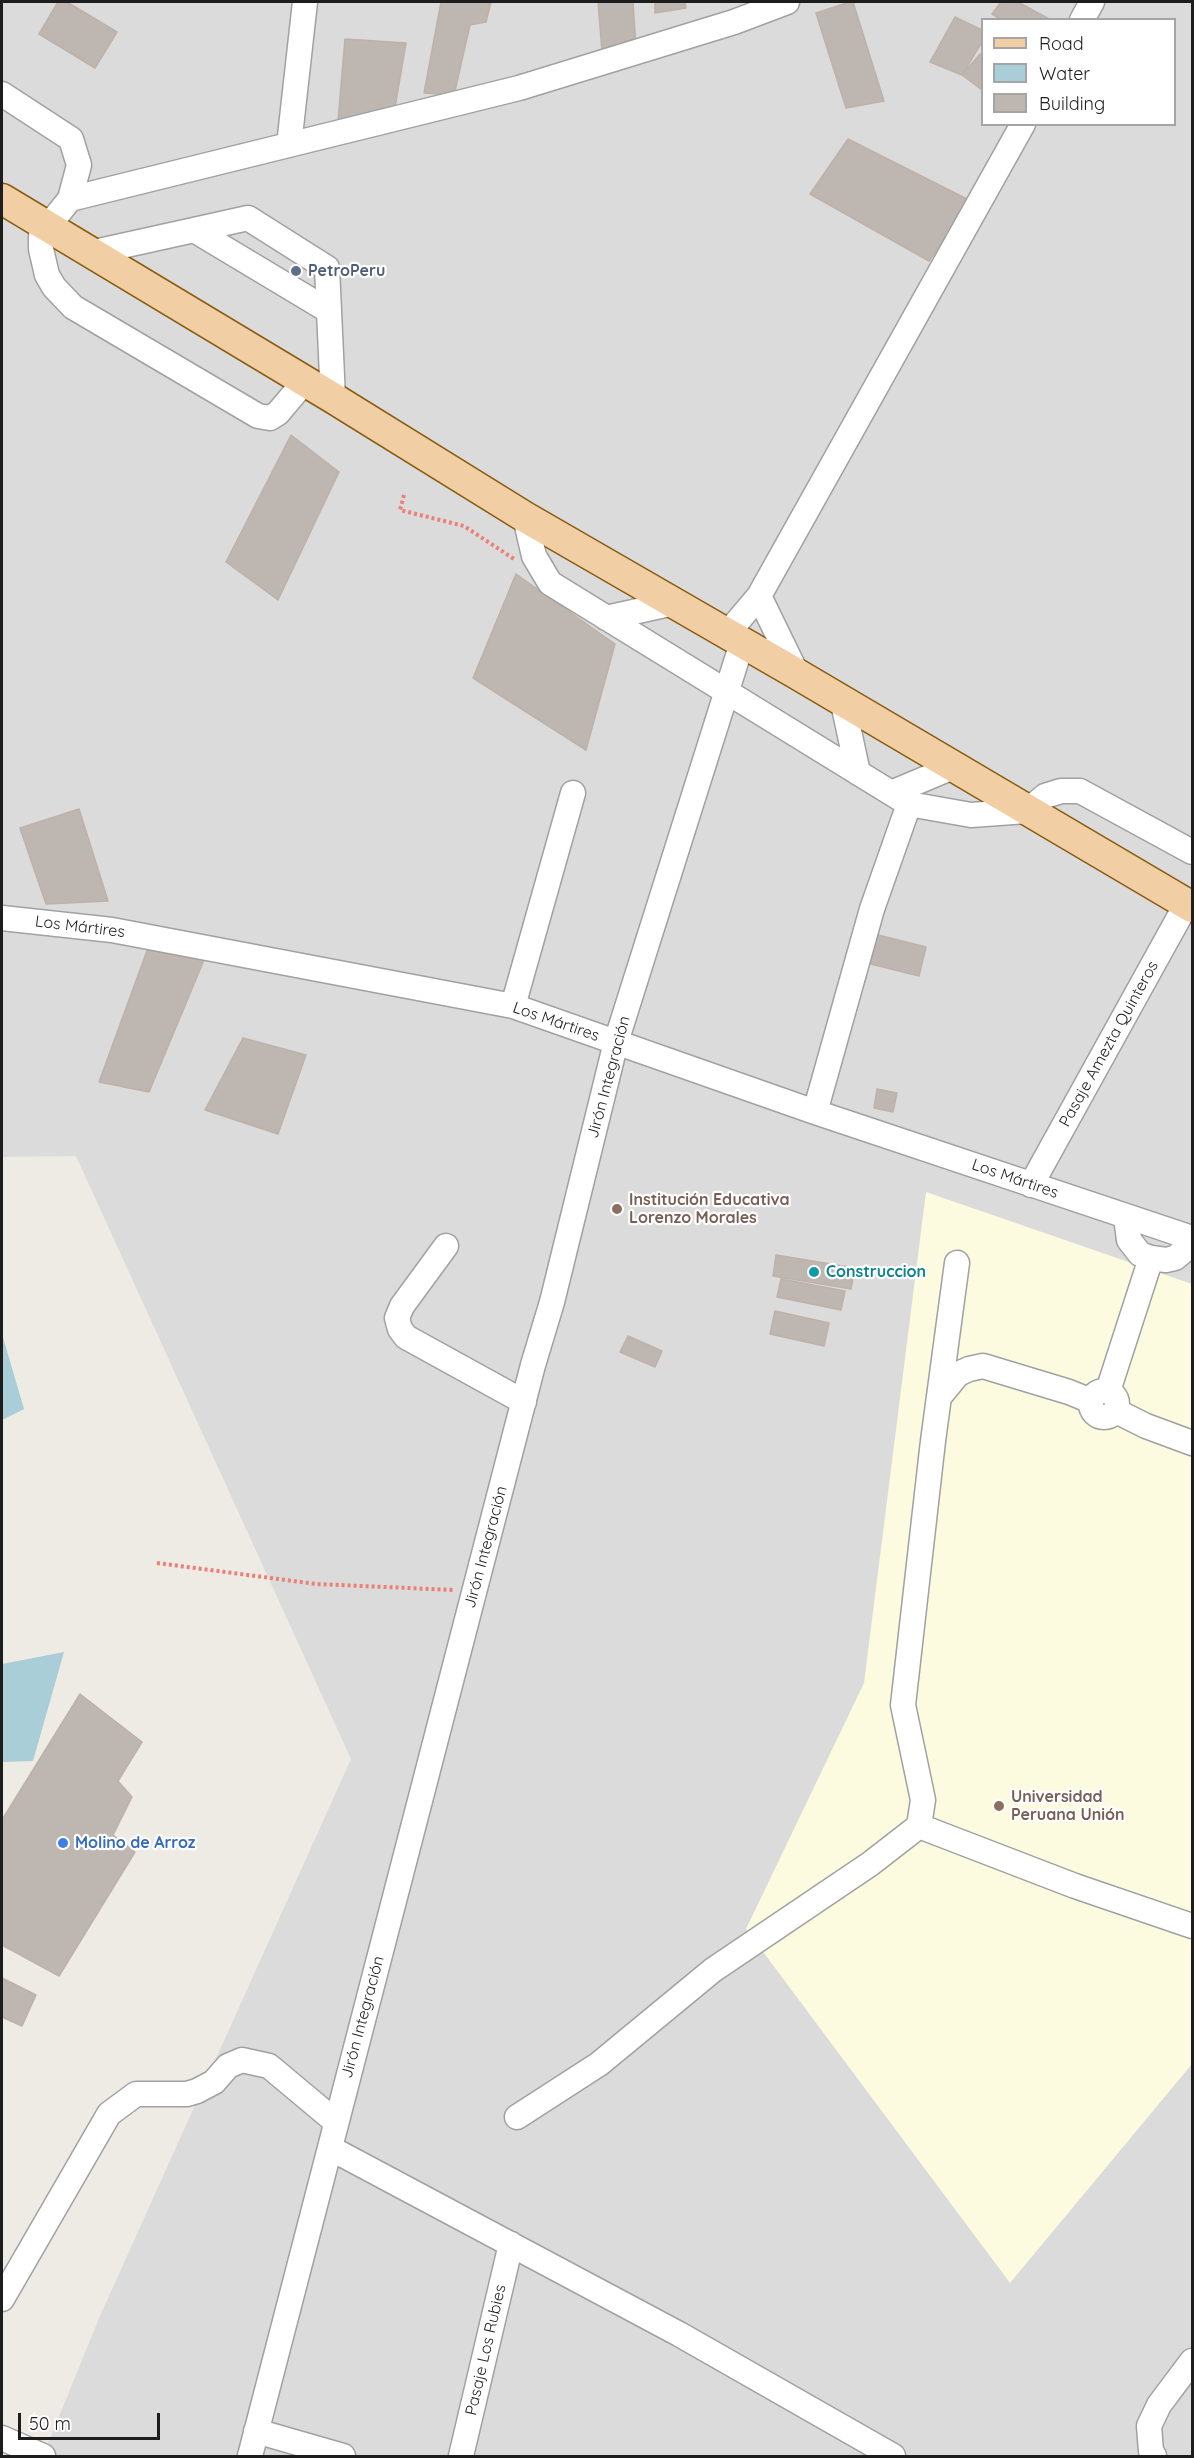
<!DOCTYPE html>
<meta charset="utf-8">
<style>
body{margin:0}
#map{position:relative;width:1194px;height:2458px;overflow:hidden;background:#eeeae4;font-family:Quicksand,sans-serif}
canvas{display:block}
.frame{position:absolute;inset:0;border:3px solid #1d1d1d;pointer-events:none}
.legend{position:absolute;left:981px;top:18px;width:195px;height:108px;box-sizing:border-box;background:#fff;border:2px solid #a5a5a5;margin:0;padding:8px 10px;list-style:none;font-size:18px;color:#1d1d1d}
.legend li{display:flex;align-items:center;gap:12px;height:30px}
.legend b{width:30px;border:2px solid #a5a5a5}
.scale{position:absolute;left:18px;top:2413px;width:142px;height:27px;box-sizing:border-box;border:3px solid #1d1d1d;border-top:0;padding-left:8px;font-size:18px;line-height:21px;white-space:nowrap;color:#1d1d1d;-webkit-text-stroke:4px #fff;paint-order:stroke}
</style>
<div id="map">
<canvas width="1194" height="2458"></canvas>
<div class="frame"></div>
<ul class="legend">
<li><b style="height:8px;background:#f2cea5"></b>Road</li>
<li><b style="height:16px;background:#a9ced7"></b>Water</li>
<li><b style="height:16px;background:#beb6b1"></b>Building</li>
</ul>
<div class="scale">50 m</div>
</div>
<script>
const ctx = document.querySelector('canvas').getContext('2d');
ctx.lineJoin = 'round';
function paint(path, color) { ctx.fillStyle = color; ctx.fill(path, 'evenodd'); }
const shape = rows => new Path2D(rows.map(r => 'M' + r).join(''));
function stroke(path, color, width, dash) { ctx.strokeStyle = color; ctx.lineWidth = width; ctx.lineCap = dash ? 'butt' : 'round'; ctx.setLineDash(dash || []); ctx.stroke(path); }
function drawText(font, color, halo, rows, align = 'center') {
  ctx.font = font + ' Quicksand,sans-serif'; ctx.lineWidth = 4.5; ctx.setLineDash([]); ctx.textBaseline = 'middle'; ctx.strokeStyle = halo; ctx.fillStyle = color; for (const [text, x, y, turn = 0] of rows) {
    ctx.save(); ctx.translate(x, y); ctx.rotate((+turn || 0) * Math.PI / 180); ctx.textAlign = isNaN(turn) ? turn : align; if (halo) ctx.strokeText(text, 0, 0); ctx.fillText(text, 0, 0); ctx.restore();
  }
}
paint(shape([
 [2,2,1192,2,1192,2456,43,2456,100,2316,351,1759,76,1156,2,1157],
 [982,20,1174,20,1174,124,982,124]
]), '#dbdbdb');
paint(shape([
 [926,1192,1192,1284,1192,2064,1010,2283,746,1929,864,1683]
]), '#fcfbdf');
paint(shape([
 [2,1334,24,1409,2,1420],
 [64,1652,33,1761,2,1762,2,1664]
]), '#a9ced7');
const building = shape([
 [58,2,67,2,117,32,95,68,39,34,58,2],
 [441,2,491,2,486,22,470,25,454,95,424,93,441,2],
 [598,2,633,2,636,47,602,51,598,2],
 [655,2,685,2,686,8,655,13,655,2],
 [850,2,853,2,884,101,846,108,816,13,850,2],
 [1001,2,1018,2,1051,20,1002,20,992,14,1001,2],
 [955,17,982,30,982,42,962,75,930,62,955,17],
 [345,39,406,43,395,107,338,121,345,39],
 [980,54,982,55,982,90,962,75,980,54],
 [848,139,971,201,929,261,810,194,848,139],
 [291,435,339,472,278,600,226,562,291,435],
 [516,574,615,644,586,750,473,678,516,574],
 [79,809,108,901,46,904,20,828,79,809],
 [874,934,926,947,919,976,867,963,874,934],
 [148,948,204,960,149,1092,99,1082,148,948],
 [243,1038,306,1055,278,1134,205,1110,243,1038],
 [877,1089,897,1093,893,1112,874,1108,877,1089],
 [776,1255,855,1268,851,1289,773,1276,776,1255],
 [781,1279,845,1291,841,1310,777,1297,781,1279],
 [775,1311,829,1323,824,1346,770,1334,775,1311],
 [628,1336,662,1351,655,1367,620,1352,628,1336],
 [80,1694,142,1742,118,1781,132,1797,113,1835,135,1852,59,1976,2,1945,2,1820,80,1694],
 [2,1978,36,1995,22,2026,2,2017,2,1978]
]);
paint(building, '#beb6b1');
stroke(building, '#beb1a8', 1.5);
const minor = shape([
 [1082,20,1092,2],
 [2,94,71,139,79,165,70,199],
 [289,145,305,2],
 [194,230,248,218,327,268,329,311],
 [90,253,194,230,329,311,333,398],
 [305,381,278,413,270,418,258,416,73,307,54,287,47,275,41,249,41,235,70,199,519,88,734,22,787,2],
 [525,517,534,556,550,583,909,804,971,815,1027,811,1045,796,1061,791,1080,791,1192,852],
 [606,618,674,603],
 [727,634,759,596],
 [797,674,759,596,1023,124],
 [843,703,858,773],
 [891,793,953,767],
 [2,918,112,930,513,1006,815,1112,1192,1238],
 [513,1006,573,793],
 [815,1112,872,909,909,804],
 [1031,1185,1187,903],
 [1130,1218,1127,1225,1129,1240,1140,1254,1151,1258,1166,1260,1175,1258,1187,1248,1192,1238],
 [446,1246,402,1306,397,1318,400,1329,406,1337,524,1402],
 '1091 1404a13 13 0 1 1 26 0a13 13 0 1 1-26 0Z',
 [1108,1391,1151,1258],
 [940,1396,958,1374,969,1369,983,1366,1069,1392,1091,1401],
 [1116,1411,1146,1426,1192,1443],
 [919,1826,1075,1886,1192,1926],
 [517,2117,599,2064,713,1970,870,1864,919,1826,923,1800,903,1705,933,1441,957,1263],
 [330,2148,679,2334,893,2456],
 [2,2299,109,2114,136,2094,187,2094,197,2091,214,2082,228,2066,242,2060,269,2066,336,2122],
 [256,2431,343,2456],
 [2,2438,43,2456],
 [250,2456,533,1365,552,1302,616,1042,742,643],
 [461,2456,511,2244],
 [1154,2456,1151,2451,1149,2426,1159,2405,1192,2361]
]);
const major = shape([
 [2,199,333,398,525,517,797,674,1192,907]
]);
stroke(minor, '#a1a1a1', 27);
stroke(major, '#895c0e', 33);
stroke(shape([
 [404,495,400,510,464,526,514,559],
 [157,1563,316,1584,454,1590]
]), '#ec7f77', 4, [3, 3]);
stroke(minor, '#fff', 24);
stroke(major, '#f2cea5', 30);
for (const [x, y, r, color] of [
 [296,271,6,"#5c6f8a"],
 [617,1209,6,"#8d6e63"],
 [814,1272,6,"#0f9aa8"],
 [999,1806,6,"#8d6e63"],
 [63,1843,6,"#3f7fe0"]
]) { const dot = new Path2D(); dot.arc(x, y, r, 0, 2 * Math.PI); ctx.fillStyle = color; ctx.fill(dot); stroke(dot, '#fff', 2); }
drawText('bold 16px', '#4e5e75', '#fff', [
 ["PetroPeru",308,271]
], 'left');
drawText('16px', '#1d1d1d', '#fff', [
 ["Los Mártires",80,927,7],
 ["Los Mártires",556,1022,19],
 ["Pasaje Amezta Quinteros",1109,1044,-61],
 ["Jirón Integración",609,1077,-75],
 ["Los Mártires",1015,1179,19],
 ["Jirón Integración",486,1547,-75],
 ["Jirón Integración",363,2017,-75],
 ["Pasaje Los Rubies",486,2350,-77]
]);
drawText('bold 16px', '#785e54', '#fff', [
 ["Institución Educativa",629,1200],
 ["Lorenzo Morales",629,1218],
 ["Universidad",1011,1797],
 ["Peruana Unión",1011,1815]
], 'left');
drawText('bold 16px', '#0d838f', '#fff', [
 ["Construccion",826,1272]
], 'left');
drawText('bold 16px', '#366cbe', '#fff', [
 ["Molino de Arroz",75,1843]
], 'left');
</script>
